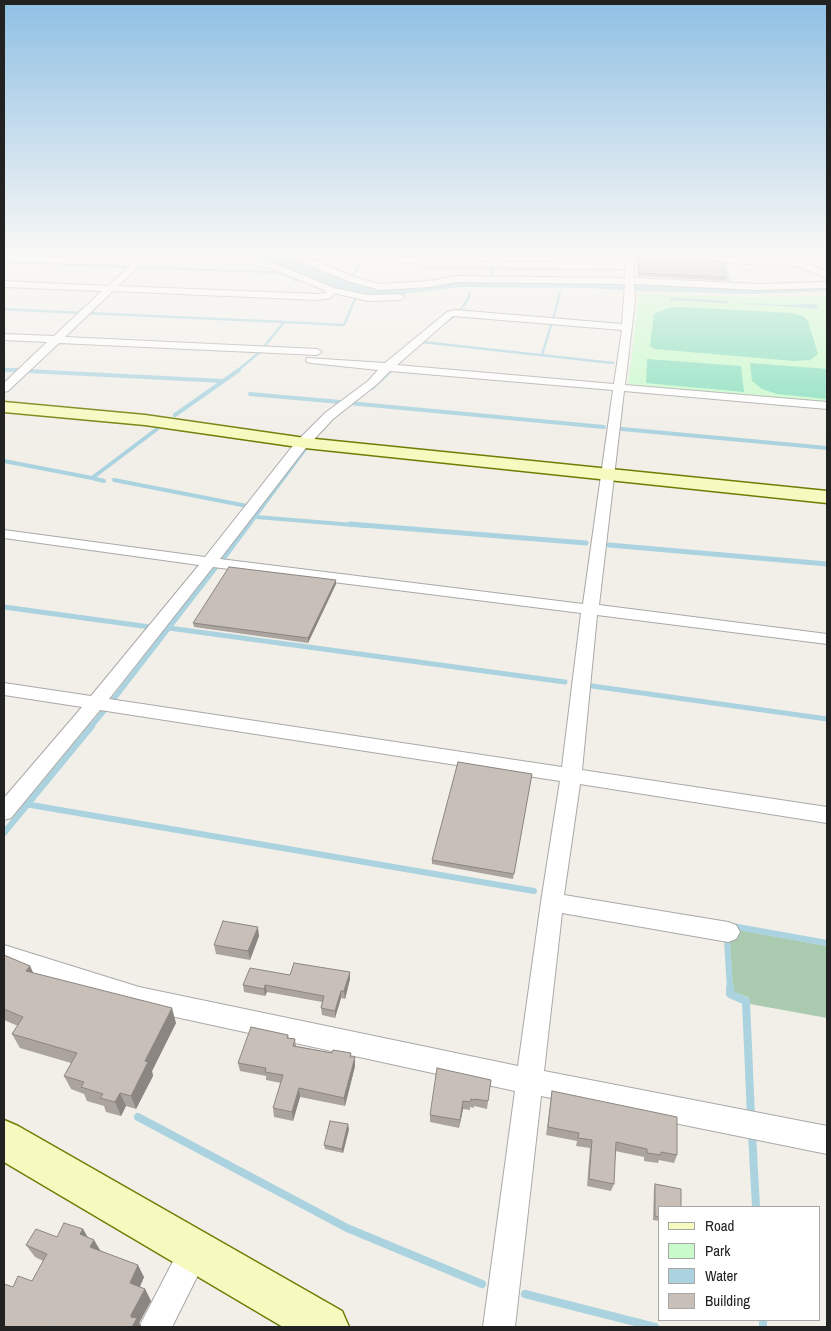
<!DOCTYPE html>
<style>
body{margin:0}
#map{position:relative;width:831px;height:1331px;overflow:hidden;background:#f2efe9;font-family:"Archivo Narrow",sans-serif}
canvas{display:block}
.frame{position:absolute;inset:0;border:5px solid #222;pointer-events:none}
.legend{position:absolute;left:658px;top:1206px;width:162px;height:115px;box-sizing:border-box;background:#fff;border:1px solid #a7a7a7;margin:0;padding:6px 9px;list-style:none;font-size:15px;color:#222}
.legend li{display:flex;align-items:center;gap:10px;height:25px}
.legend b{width:25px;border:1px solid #a7a7a7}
</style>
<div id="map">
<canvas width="831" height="1331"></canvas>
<div class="frame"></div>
<ul class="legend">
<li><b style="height:6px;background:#f7fabf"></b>Road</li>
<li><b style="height:14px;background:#c8facc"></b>Park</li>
<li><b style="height:14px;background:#aad3df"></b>Water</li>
<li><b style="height:14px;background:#c7bfb8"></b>Building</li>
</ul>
</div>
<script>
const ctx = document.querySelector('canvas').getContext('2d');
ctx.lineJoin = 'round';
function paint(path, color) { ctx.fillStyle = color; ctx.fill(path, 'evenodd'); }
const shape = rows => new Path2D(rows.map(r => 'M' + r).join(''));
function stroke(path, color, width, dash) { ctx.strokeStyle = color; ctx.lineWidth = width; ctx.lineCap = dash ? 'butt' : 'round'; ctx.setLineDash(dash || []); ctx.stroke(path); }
paint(shape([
 [729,928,827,946,827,1018,750,1004,748,997,733,992]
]), '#aacbaf');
paint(shape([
 [639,294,772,297,827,296,827,404,628,386]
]), '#c8facc');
paint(shape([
 [682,307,790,313,803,316,808,321,818,354,810,360,794,361,654,349,650,346,654,314,668,308],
 [647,359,741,366,744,392,646,383],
 [750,363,827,369,827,399,777,394,762,389,752,381]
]), '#88e0be');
paint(shape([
 [234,252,274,252,288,255,366,286,449,280,578,281,780,289,827,287,827,291,751,294,636,291,589,288,462,287,378,297,344,292,238,256],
 [727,302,785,305,817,304,818,309]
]), '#aad3df');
stroke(shape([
 [720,252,722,259],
 [821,252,825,259],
 [723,261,730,283],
 [4,262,131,267],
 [495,264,498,252],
 [135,267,283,273,296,281],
 [351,278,363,259],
 [491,278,494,265],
 [671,299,726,302],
 [4,309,81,313],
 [459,312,468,299,470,292],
 [88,313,284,322],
 [553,319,560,292],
 [444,323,456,315],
 [422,342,613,363],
 [263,348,284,322,344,325,355,299],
 [542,355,552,322],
 [4,370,21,370],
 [237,371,261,351],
 [390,371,392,369]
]), '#aad3df', 2.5);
stroke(shape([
 [4,370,21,370],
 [28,371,223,381],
 [372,388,391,370],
 [250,394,340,402],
 [349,403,604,427],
 [175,415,239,370],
 [622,429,827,448],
 [4,461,92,478],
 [114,480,247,506],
 [104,481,92,478,157,429],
 [256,517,366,526],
 [248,526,305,449]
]), '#aad3df', 4);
stroke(shape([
 [350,524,586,543],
 [609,545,827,564],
 [223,559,249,524],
 [4,607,150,627],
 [169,628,565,682],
 [592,686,827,719],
 [113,700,216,567],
 [91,727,104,711]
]), '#aad3df', 5);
stroke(shape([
 [25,804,534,891],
 [4,833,92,726],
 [732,926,827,943],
 [727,940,730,990]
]), '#aad3df', 6);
stroke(shape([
 [730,988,730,994,746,1001,751,1116],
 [138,1117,347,1228,482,1284],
 [752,1133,756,1207],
 [525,1294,655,1327],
 [763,1320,763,1327]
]), '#aad3df', 8);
const street = shape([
 [145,252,153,252,118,286,317,294,325,293,326,291,273,269,233,259,225,252,234,252,239,255,279,265,334,288,368,295,400,294,405,297,400,300,368,301,334,293,331,298,317,300,113,291,65,337,317,349,322,352,317,355,59,343,8,391,4,392,4,383,47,342,4,340,4,334,54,336,102,291,4,287,4,281,108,286,145,252],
 [275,252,425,258,429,261,625,263,625,252,633,252,633,254,798,260,823,256,827,259,826,261,808,264,827,272,827,278,797,266,633,259,634,278,758,284,827,282,827,288,758,290,634,284,635,300,625,385,827,402,827,409,624,391,599,605,827,634,827,644,597,615,582,770,827,807,827,823,580,784,564,895,728,922,736,925,740,932,736,939,728,942,562,913,544,1071,827,1126,827,1154,541,1096,515,1327,483,1327,515,1091,139,1009,4,965,4,945,139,987,518,1066,541,902,560,781,100,710,11,818,4,820,4,798,82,707,4,695,4,683,91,696,199,565,4,538,4,530,205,557,295,443,325,413,368,381,378,370,311,363,307,362,306,360,307,358,385,363,447,312,455,310,622,324,625,284,456,282,429,287,380,290,351,282,275,252],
 [309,258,420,263,424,267,625,269,625,278,456,276,429,281,380,284,357,278,309,258],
 [453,316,622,330,614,384,397,365,453,316],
 [390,371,613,390,583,604,220,559,305,449,333,419,376,385,390,371],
 [213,567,581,613,562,767,109,699,213,567],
 [195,1236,206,1240,210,1251,172,1327,139,1327,184,1240,195,1236]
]);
const secondary = shape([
 [4,402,145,415,305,438,827,491,827,503,305,448,145,425,4,412,4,402],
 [4,1120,18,1126,342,1311,349,1327,283,1327,4,1162,4,1120]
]);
stroke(street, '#a9a9a9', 2);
stroke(secondary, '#707d05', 3);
paint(street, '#fff');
paint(secondary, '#f7fabf');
paint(shape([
 [637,252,696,252,695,254],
 [638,258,727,277,726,281,638,276],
 [336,584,308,643,194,627,193,623],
 [532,774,513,879,432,864,432,860],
 [259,936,250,960,216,954,214,945],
 [4,955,30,966,33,973,176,1023,152,1071,153,1076,136,1109,126,1106,121,1116,106,1112,104,1106,87,1101,84,1094,71,1089,64,1076,71,1063,20,1048,12,1034,18,1026,4,1020],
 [350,972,350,979,345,999,341,998,335,1018,322,1015,321,1008,322,1002,267,992,265,996,244,992,243,985,290,975],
 [288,1035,289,1038,295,1039,296,1046,332,1053,351,1053,351,1057,355,1057,355,1066,345,1106,300,1097,293,1121,274,1117,273,1108,281,1083,266,1080,266,1076,240,1071,238,1063],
 [491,1080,487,1109,474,1106,474,1108,470,1107,470,1110,463,1109,459,1128,430,1122,430,1115],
 [552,1091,677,1155,674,1163,659,1160,658,1163,644,1161,644,1157,615,1151,614,1184,611,1191,587,1186,590,1148,576,1146,577,1141,546,1135],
 [349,1129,343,1153,325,1149,324,1145],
 [655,1184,660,1207,660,1221,653,1220,654,1188],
 [83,1229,87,1237,94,1240,100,1250,144,1277,140,1287,145,1289,151,1301,139,1323,142,1327,4,1327,13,1287,32,1281,43,1261,35,1257,26,1245]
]), '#aba49e');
paint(shape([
 [336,580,336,584,308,643,308,638],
 [258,927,259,936,250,960,248,951],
 [30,966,37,981,26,971],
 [350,972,350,979,345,999,344,991],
 [265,985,267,992,265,996,264,989],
 [341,991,341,998,335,1018,335,1011],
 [172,1008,176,1023,152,1071,153,1076,136,1109,131,1096,145,1061],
 [355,1057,355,1066,345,1106,344,1098],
 [299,1088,300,1097,293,1121,292,1112],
 [120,1093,126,1106,121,1116,115,1102],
 [463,1101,463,1109,459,1128,460,1120],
 [348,1124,349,1129,343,1153,342,1149],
 [83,1229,90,1241,80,1234],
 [94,1240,101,1252,90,1247],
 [138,1265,144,1277,136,1295,130,1283],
 [145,1289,151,1301,139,1323,142,1327,132,1327,131,1315]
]), '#8b8681');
const building = shape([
 [638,258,722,261,727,277,639,273,638,258],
 [229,567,336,580,308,638,193,623,229,567],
 [458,762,532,774,514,874,432,860,458,762],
 [223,921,258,927,248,951,214,945,223,921],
 [4,955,30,966,26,971,172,1008,145,1061,148,1062,131,1096,120,1093,115,1102,100,1098,103,1094,81,1087,84,1082,64,1076,77,1053,12,1034,23,1017,4,1009,4,955],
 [294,963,350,972,344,991,341,991,335,1011,321,1008,324,996,265,985,264,989,243,985,250,968,290,975,294,963],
 [251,1027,288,1035,287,1038,295,1039,293,1046,332,1053,333,1050,351,1053,350,1057,355,1057,344,1098,299,1088,292,1112,273,1108,283,1075,265,1072,266,1068,238,1063,251,1027],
 [437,1068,491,1080,488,1101,475,1099,475,1100,471,1099,470,1102,463,1101,460,1120,430,1115,437,1068],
 [552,1091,677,1117,677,1155,661,1152,661,1155,647,1153,647,1149,616,1142,614,1184,589,1179,592,1140,578,1138,579,1133,548,1127,552,1091],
 [330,1121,348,1124,342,1149,324,1145,330,1121],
 [655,1184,681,1189,681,1207,660,1207,660,1217,655,1216,655,1184],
 [64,1223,83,1229,80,1234,94,1240,90,1247,138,1265,130,1283,145,1289,131,1315,131,1317,137,1318,132,1327,57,1327,55,1326,54,1327,4,1327,4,1284,13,1287,18,1276,32,1281,47,1254,26,1245,36,1229,57,1237,64,1223]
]);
paint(building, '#c7bfb8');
stroke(building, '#8b8681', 1);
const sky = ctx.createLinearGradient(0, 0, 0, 438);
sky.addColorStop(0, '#8fc0e4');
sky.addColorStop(0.58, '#f9f8f5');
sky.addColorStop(1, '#f9f8f500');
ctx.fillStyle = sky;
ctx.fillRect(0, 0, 831, 438);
</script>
